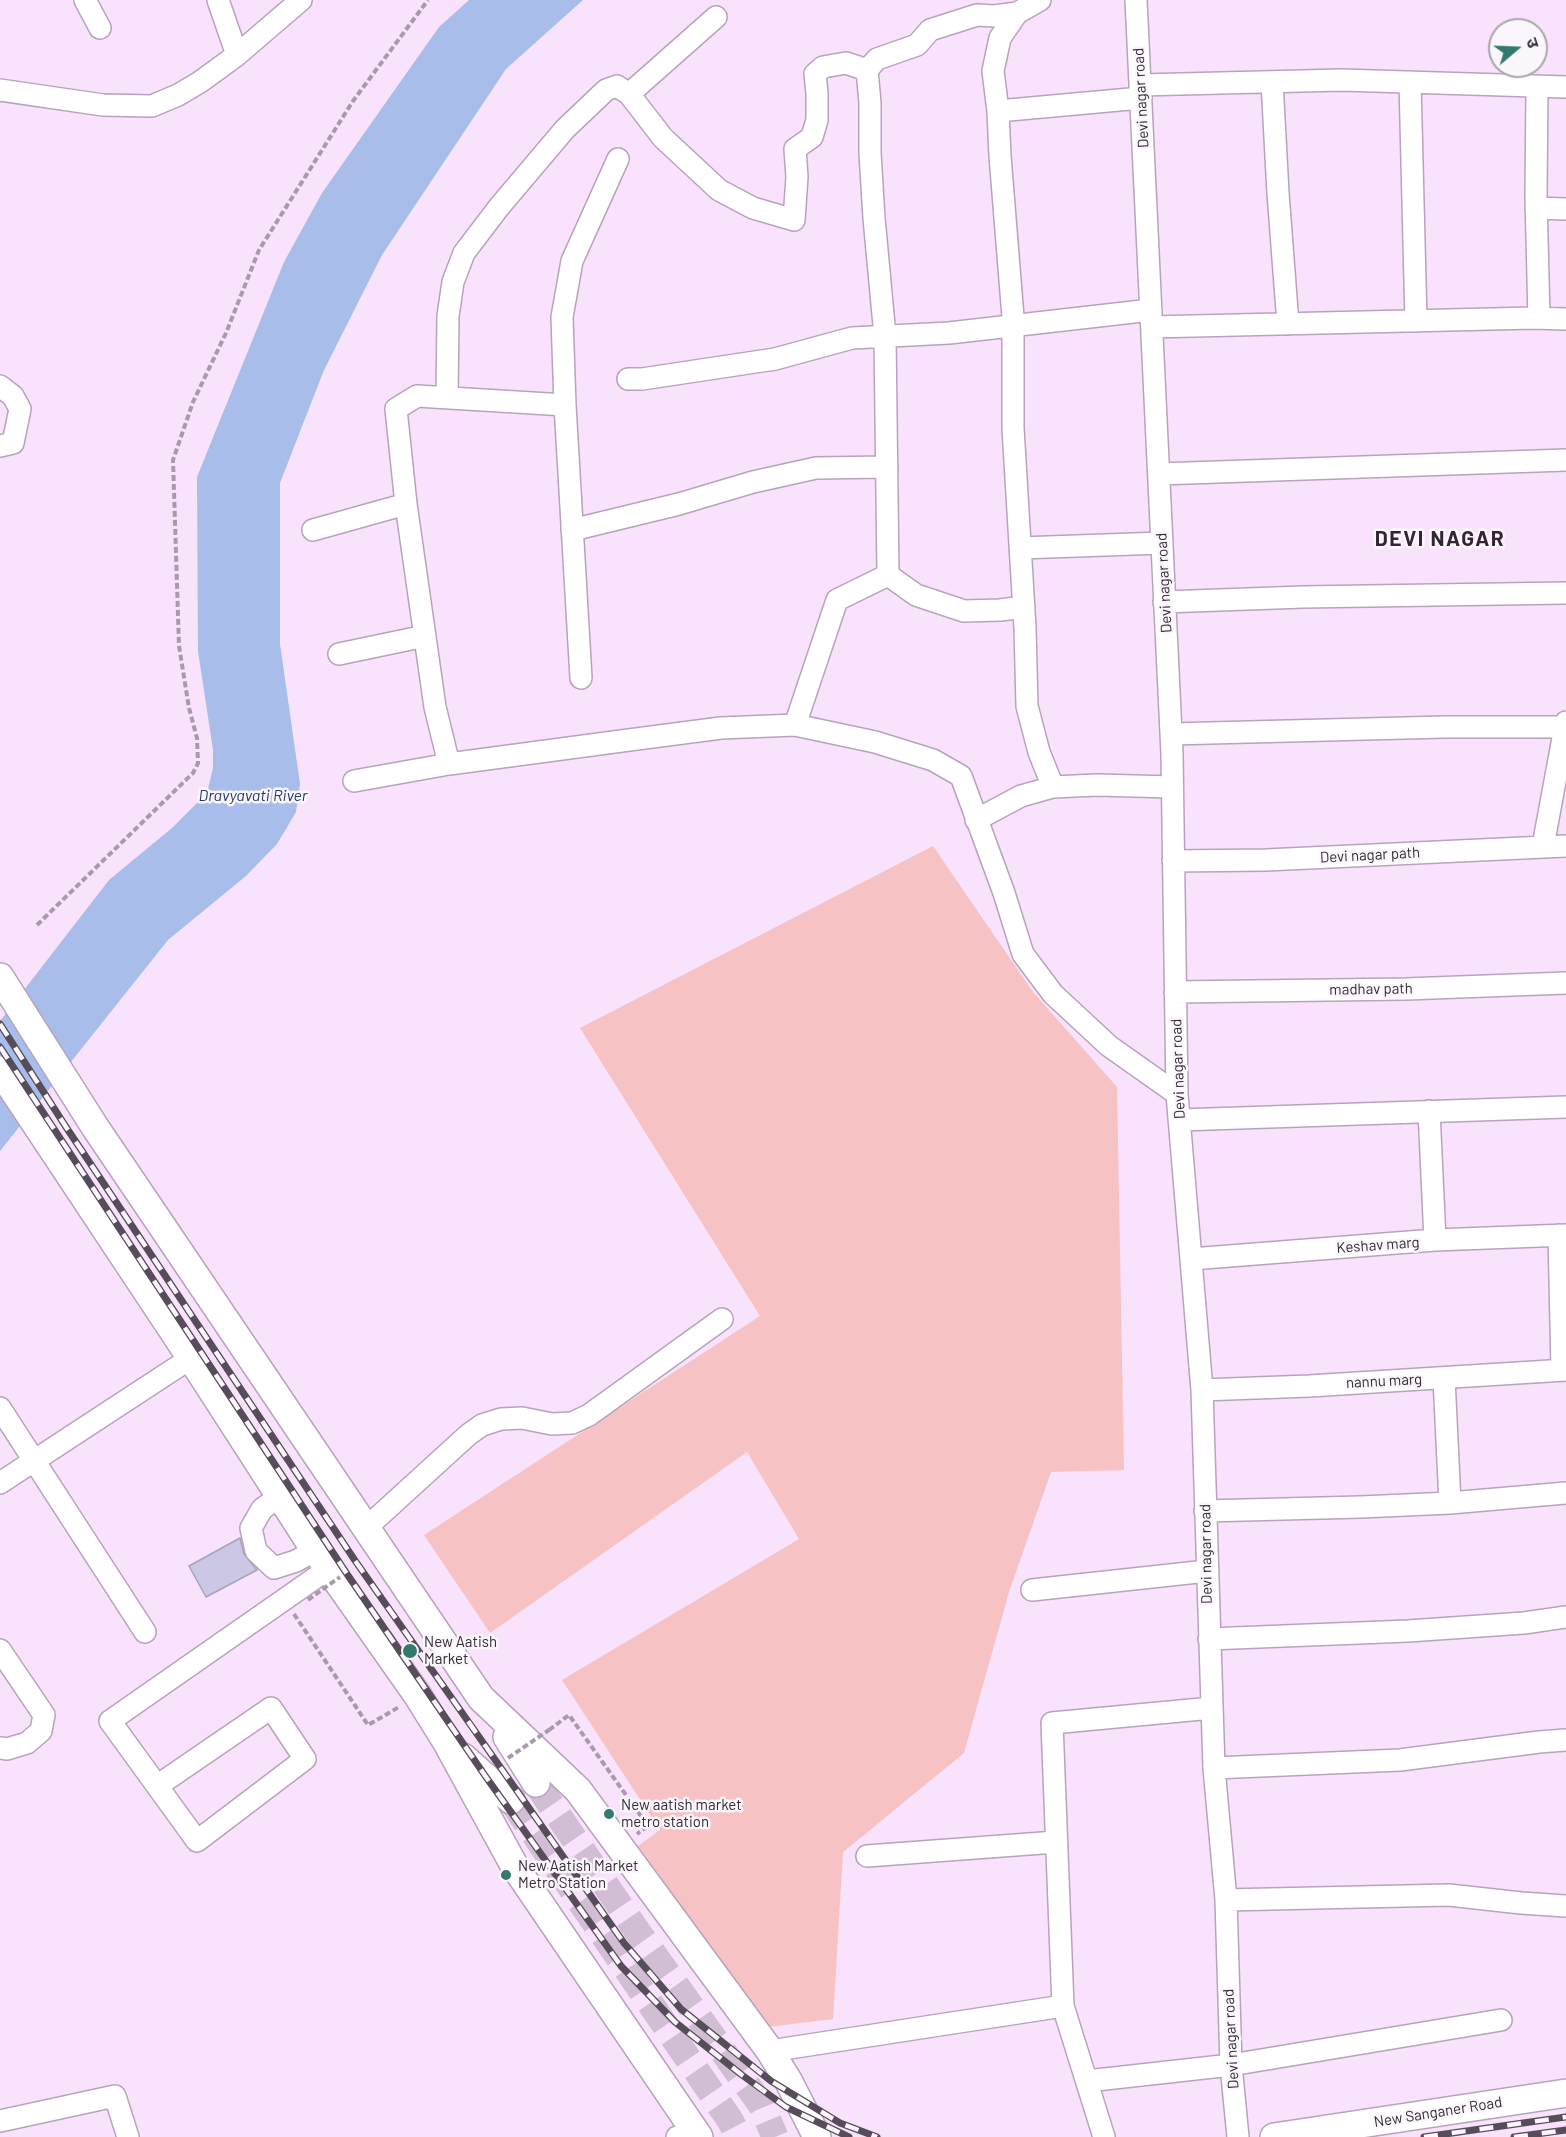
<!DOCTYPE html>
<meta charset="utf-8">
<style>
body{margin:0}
#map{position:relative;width:1566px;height:2137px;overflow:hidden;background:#f8e2fc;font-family:Barlow,"Noto Sans Devanagari",sans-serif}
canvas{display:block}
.north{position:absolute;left:1488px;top:18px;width:60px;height:60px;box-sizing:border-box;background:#fbf6fc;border:2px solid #aba5ad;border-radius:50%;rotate:71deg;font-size:16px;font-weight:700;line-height:24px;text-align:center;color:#342c36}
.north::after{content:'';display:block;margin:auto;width:21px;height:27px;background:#34796e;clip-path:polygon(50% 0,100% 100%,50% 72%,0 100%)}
</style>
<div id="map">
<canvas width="1566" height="2137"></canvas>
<div class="north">उ</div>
</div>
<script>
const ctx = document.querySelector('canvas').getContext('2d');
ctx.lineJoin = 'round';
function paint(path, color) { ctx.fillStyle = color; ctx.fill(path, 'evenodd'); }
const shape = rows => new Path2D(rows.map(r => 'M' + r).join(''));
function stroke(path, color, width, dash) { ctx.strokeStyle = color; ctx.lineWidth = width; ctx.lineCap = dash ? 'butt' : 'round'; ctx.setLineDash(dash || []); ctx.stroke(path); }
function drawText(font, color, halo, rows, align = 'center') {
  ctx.font = font + ' Barlow,sans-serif'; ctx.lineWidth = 5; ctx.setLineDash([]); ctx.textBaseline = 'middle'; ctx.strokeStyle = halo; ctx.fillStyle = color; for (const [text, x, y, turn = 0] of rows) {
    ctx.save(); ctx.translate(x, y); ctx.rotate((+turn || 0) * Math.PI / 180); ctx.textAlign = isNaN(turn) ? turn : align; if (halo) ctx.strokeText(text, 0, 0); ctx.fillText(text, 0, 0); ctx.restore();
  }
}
paint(shape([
 [933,846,1033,992,1117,1087,1124,1470,1051,1472,1009,1592,964,1753,843,1852,833,2019,768,2027,638,1846,660,1830,562,1680,799,1539,747,1452,490,1633,424,1535,760,1316,580,1028]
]), '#f6c2c3');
paint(shape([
 [469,0,583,0,506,69,382,255,324,370,280,483,280,644,300,784,296,812,277,844,246,876,168,940,0,1151,0,1021,109,880,172,828,207,793,213,768,213,750,198,651,197,477,284,262,322,193,439,27]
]), '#a8bdea');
const building = shape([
 [240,1538,244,1554,257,1570,206,1597,189,1566,240,1538]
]);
paint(building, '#ccc7e4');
stroke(building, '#a7a2bf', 1.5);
stroke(shape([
 [536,1783,637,1931,762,2106,775,2137],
 [511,1800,730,2120,739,2137]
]), '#d1bed4', 27, [27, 14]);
const minor = shape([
 [85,0,100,28],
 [218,0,237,55],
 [1040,0,1017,13,1000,38,993,71,998,111,1000,156,1013,317,1013,428,1025,628,1027,706,1039,752,1053,787,1097,785,1172,787],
 [1136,0,1172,754,1177,1094,1202,1390,1214,1768,1226,1900,1231,2065,1238,2137],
 [1272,82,1278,193,1288,324],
 [1410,82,1416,321],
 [1140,85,1342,80,1566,87],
 [1537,86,1536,197,1539,318],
 [0,90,103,105,152,106,178,95,200,82,237,55,301,0],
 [629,94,716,17],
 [998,111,1141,98],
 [1536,208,1566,209],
 [1152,327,1533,318,1566,319],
 [628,379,642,379,775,359,852,338,949,333,1151,310],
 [0,386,13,396,20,409,13,443,0,446],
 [447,397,448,316,453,282,464,253,499,207,565,129,606,90,617,86,629,94,663,138,719,190,753,208,794,220,797,177,795,149,812,137,817,120,817,93,815,74,823,67,846,63,867,70],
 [1159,474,1566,460],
 [313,530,406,504],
 [572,530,679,504,753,482,816,468,887,467],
 [1020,548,1162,543],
 [888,575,916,595,964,611,1000,610,1024,607],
 [1164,602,1303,597,1566,593],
 [339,654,425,636],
 [581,678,565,405,562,317,572,261,618,159],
 [795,725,837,600,888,575,885,336,874,218,870,153,870,103,867,70,877,59,917,45,930,30,977,15,994,16,1017,13],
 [1171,734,1444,727,1565,727],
 [449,764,435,707,406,504,396,409,417,396,565,405],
 [354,781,449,764,629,740,721,728,795,725,875,742,933,760,961,776,1004,893,1023,954,1053,994,1109,1046,1177,1094],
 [976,820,1021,796,1053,787],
 [1543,846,1566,722],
 [1173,861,1266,860,1566,846],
 [1175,992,1406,989,1566,983],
 [1429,1111,1435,1240],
 [1180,1120,1566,1107],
 [1559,1235,1562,1370],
 [1191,1259,1435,1240,1566,1235],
 [1444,1378,1450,1503],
 [1202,1390,1309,1386,1566,1370],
 [0,1408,145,1632],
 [0,1483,191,1358],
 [280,1496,262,1509,251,1528,256,1551,274,1568,296,1561,315,1550],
 [1205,1511,1361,1507,1450,1503,1566,1493],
 [366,1528,468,1435,482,1425,501,1419,522,1418,552,1424,572,1423,589,1415,722,1319],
 [1032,1590,1207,1571],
 [1209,1639,1408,1631,1524,1623,1566,1617],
 [0,1650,44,1715,41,1731,27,1743,7,1749,0,1748],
 [1214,1768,1400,1760,1539,1742,1566,1740],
 [157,1786,271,1708,305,1759,197,1841,110,1721,328,1569],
 [867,1856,1056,1842],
 [1226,1900,1449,1895,1521,1903,1566,1906],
 [770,2051,1063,2006],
 [1087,2081,1231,2065,1501,2020],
 [0,2121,115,2096,128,2137],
 [677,2137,697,2133],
 [1104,2137,1063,2006,1052,1723,1212,1708]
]);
const major = shape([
 [0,977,95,1127,481,1698,578,1790,770,2051,789,2082,817,2137],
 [0,1070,191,1358,309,1541,418,1696,446,1741,515,1867,699,2137],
 [507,1737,536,1783],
 [463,1757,511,1800],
 [1274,2137,1566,2093]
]);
stroke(minor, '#b8a3bc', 24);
stroke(major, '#b8a3bc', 30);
stroke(shape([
 [37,925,193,773,198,763,197,738,189,708,179,646,173,460,193,402,226,333,259,250,353,101,428,0],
 [294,1614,368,1725,399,1707],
 [549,1730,569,1715,648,1826,637,1834]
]), '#aa99ad', 4, [6, 3]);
stroke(minor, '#fff', 21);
stroke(major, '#fff', 27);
const rail = shape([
 [0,1024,66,1127,356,1562,624,1943,681,2009,771,2081,840,2123,877,2137],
 [0,1047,347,1574,486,1777,621,1966,675,2022,742,2075,786,2107,849,2137],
 [1424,2137,1566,2117],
 [1514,2137,1566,2130]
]);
stroke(rail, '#574c59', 7);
stroke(rail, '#fbf6fc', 4.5, [14]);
stroke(shape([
 [308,1600,340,1577],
 [508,1758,549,1730]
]), '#aa99ad', 4, [6, 3]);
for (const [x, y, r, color] of [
 [410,1651,8,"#34796e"],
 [609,1814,6,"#34796e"],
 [506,1875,6,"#34796e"]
]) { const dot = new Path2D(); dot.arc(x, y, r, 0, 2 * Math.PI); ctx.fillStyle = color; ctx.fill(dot); stroke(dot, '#fbf6fc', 2); }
drawText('15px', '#342c36', '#fbf6fc', [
 ["Devi nagar road",1141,98,-93],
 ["Devi nagar road",1164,583,-93],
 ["Devi nagar path",1370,855,-3],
 ["madhav path",1371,989,-1],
 ["Devi nagar road",1178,1069,-92],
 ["Keshav marg",1378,1245,-4],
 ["nannu marg",1384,1381,-3],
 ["Devi nagar road",1206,1554,-91],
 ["Devi nagar road",1231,2039,-93],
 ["New Sanganer Road",1438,2112,-9]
]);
drawText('15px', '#342c36', '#fbf6fc', [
 ["New Aatish",424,1642],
 ["Market",424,1659],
 ["New aatish market",621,1805],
 ["metro station",621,1822],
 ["New Aatish Market",518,1866],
 ["Metro Station",518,1883]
], 'left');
drawText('italic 16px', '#23396f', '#fbf6fc', [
 ["Dravyavati River",253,796]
]);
ctx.letterSpacing = '1.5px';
drawText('bold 21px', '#342337', '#fbf6fc', [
 ["DEVI NAGAR",1440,539]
]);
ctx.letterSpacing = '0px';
</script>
